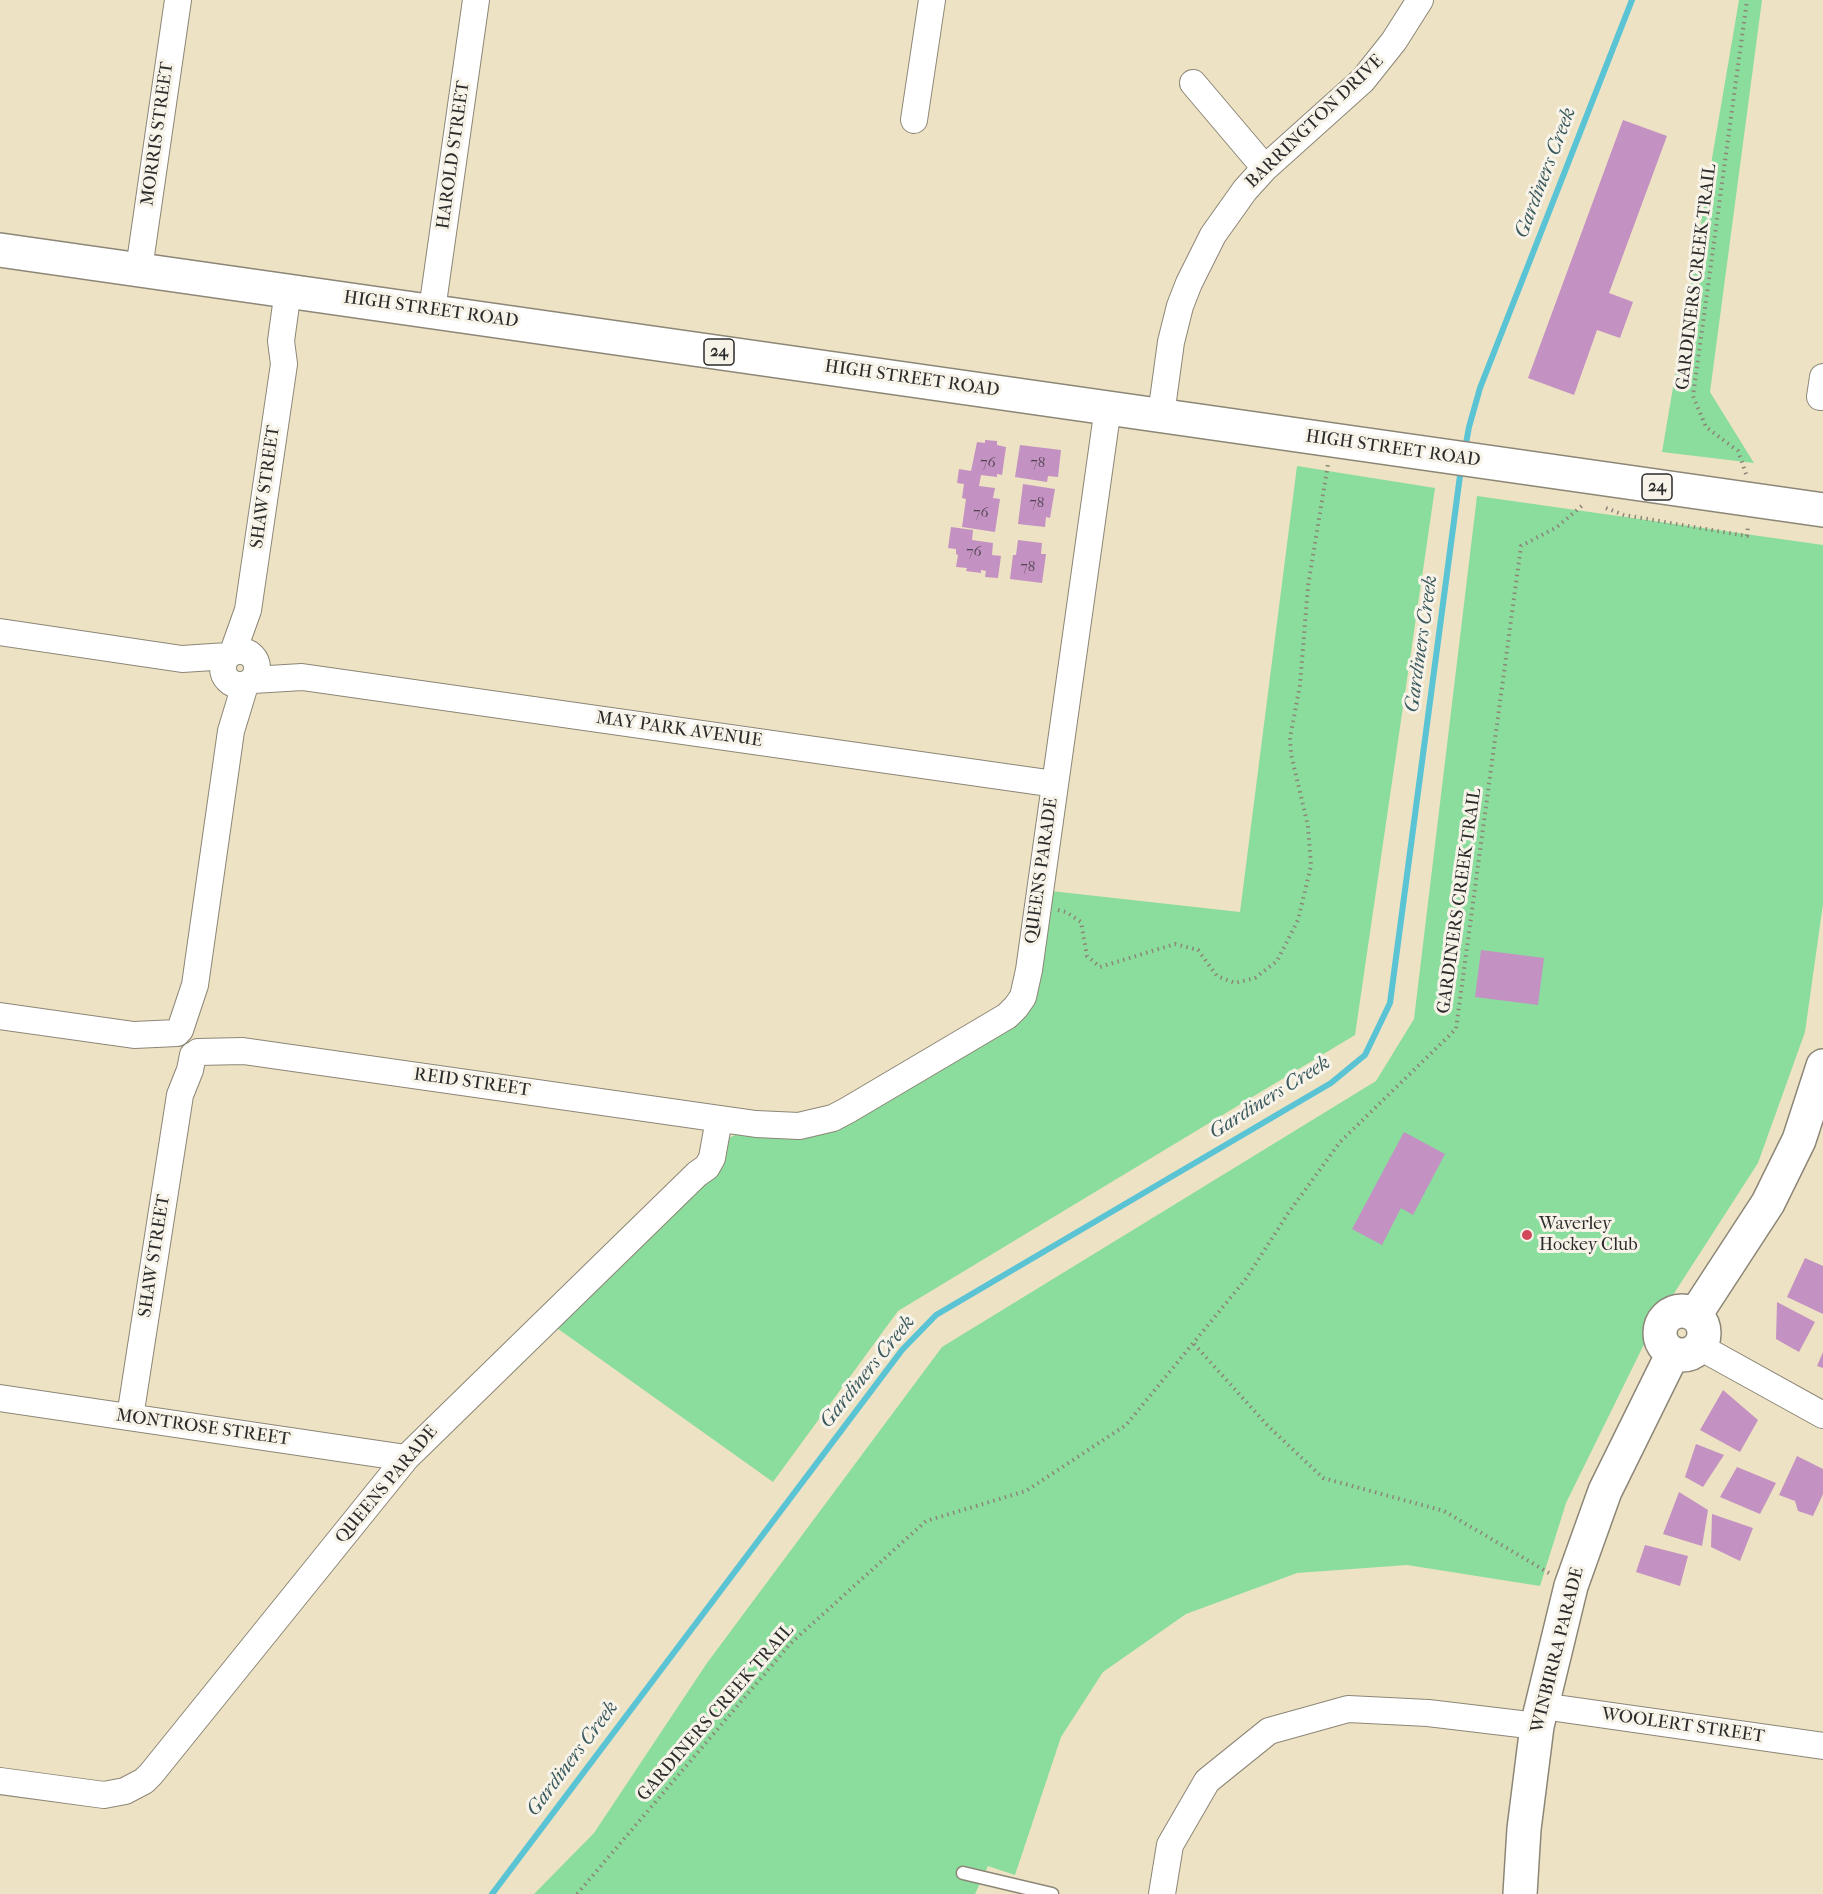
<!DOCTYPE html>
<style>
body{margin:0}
canvas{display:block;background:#ede2c3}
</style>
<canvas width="1823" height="1894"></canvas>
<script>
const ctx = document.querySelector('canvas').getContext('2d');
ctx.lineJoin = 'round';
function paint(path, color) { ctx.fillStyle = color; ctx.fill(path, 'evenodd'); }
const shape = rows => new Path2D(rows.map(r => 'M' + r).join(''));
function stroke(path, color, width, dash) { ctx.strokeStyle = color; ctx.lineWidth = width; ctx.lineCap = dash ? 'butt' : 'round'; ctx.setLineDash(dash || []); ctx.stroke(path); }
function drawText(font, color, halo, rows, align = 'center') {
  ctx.font = font + ' "IM FELL French Canon",serif'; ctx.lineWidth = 6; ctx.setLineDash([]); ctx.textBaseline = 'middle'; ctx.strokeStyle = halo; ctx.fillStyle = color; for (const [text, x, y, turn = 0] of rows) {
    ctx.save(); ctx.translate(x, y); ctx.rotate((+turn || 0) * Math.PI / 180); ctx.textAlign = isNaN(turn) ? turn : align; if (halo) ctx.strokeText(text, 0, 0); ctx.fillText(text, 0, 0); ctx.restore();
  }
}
paint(shape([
 [1739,0,1762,0,1710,392,1754,463,1662,452],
 [1297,466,1435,488,1355,1035,898,1311,773,1482,554,1326,727,1139,735,1135,743,1135,767,1138,797,1137,1003,1032,1051,891,1240,912],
 [1477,496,1823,545,1823,904,1805,1032,1758,1163,1653,1326,1566,1503,1540,1586,1407,1565,1297,1573,1186,1614,1103,1672,1061,1737,1015,1875,988,1866,975,1894,534,1894,594,1833,707,1663,942,1347,1376,1081,1414,1019]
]), '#8bdd9d');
stroke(shape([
 [1465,449,1469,427,1480,388,1632,0],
 [492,1894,902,1350,936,1315,1331,1083,1365,1055,1390,1003,1461,468]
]), '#5ac4d5', 6);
paint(shape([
 [1623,120,1667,136,1609,293,1633,302,1620,338,1597,330,1574,395,1528,378],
 [985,440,997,441,997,445,1006,447,1002,475,997,474,997,477,981,475,979,486,995,488,993,498,1000,499,995,532,962,527,966,499,962,498,964,484,957,483,959,469,971,471,977,442,985,443],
 [1020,445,1061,450,1058,477,1048,476,1047,482,1015,477],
 [1023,484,1055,489,1050,518,1046,517,1045,527,1018,524],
 [951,527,973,530,972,540,993,543,992,555,1001,556,998,578,985,577,986,571,981,570,981,573,966,571,967,568,956,567,958,555,956,554,956,549,948,548],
 [1018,540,1042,543,1041,554,1046,554,1042,583,1010,579,1013,555,1016,555],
 [1481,950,1544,958,1538,1005,1475,997],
 [1404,1132,1445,1154,1413,1215,1401,1208,1382,1245,1352,1229],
 [1805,1258,1823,1266,1823,1314,1787,1297],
 [1777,1302,1815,1322,1799,1352,1776,1339],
 [1823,1352,1823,1368,1817,1366],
 [1723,1390,1758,1420,1740,1452,1700,1430],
 [1696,1444,1724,1455,1703,1487,1685,1477],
 [1797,1456,1823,1469,1823,1494,1813,1516,1798,1511,1795,1501,1779,1495],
 [1737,1467,1776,1483,1760,1514,1720,1497],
 [1679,1492,1708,1510,1702,1546,1663,1534],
 [1712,1514,1753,1528,1740,1561,1711,1547],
 [1645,1545,1688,1556,1680,1586,1636,1572]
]), '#c391c2');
const lane = shape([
 [963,1873,1052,1894]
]);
const street = shape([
 [1193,83,1265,168],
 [914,120,932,0],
 [139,269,178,0],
 [432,310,476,0],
 [1820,397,1823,377],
 [1161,415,1171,342,1180,306,1189,283,1213,235,1245,190,1265,168,1363,80,1394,41,1420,0],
 [0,632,182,659,228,656],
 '223 668a17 17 0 1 1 34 0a17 17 0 1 1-34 0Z',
 [233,652,248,610,284,364,281,341,288,290],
 [253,680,302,677,1055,784],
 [0,1016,134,1035,177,1033],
 [180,1030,195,985,231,731,245,685],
 [198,1052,243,1051,756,1124,799,1126,833,1118,848,1110,1007,1016,1016,1007,1023,997,1029,970,1108,407],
 [1700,1347,1823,1415],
 [0,1398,406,1458],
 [130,1417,180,1095,190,1070,193,1055],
 [1542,1706,1823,1746],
 [0,1781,104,1795,125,1791,144,1781,151,1774,406,1458,697,1174,707,1167,712,1158,719,1119],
 [1162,1894,1170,1845,1207,1781,1269,1731,1348,1709,1428,1713,1537,1726]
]);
const secondary = shape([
 '1660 1333a22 22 0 1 1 44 0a22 22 0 1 1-44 0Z',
 [1695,1315,1768,1203,1799,1140,1823,1066],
 [1520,1894,1524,1829,1537,1726,1571,1586,1605,1491,1673,1353]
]);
const primary = shape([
 [0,250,1823,510]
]);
stroke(lane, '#8c8677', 15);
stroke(street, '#8c8677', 28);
stroke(secondary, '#8c8677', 36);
stroke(primary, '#8c8677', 36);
stroke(shape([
 [1746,474,1738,451,1706,427,1693,396,1747,0],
 [1606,508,1624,515,1747,536,1748,526],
 [1058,910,1066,912,1081,922,1087,956,1100,967,1175,944,1198,950,1217,976,1235,983,1255,978,1277,961,1298,920,1311,866,1308,826,1291,754,1290,738,1300,685,1308,586,1328,464],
 [1194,1344,1268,1426,1323,1478,1444,1511,1549,1573],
 [577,1894,791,1643,926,1521,1026,1491,1126,1425,1245,1280,1289,1212,1340,1142,1456,1029,1521,546,1557,527,1584,504]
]), '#8c8677', 4, [1.5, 4.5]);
stroke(lane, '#fff', 12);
stroke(street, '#fff', 26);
stroke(secondary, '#fff', 33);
stroke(primary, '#fff', 33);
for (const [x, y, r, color] of [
 [1527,1235,6,"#d1495b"]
]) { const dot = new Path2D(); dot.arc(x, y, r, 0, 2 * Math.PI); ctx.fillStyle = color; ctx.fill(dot); stroke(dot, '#f7f3e8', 2); }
drawText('15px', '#514451', null, [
 ["76",988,463],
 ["78",1038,463],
 ["78",1037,503],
 ["76",981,513],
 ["76",974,552],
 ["78",1028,567]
]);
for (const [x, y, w] of [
 [719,352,30],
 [1657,487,30]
]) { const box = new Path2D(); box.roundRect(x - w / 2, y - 13, w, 26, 4.5); ctx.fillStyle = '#f7f3e8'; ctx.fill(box); stroke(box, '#2b2b2b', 1.5); }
drawText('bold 16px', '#2b2b2b', null, [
 ["24",719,352],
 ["24",1657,487]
]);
drawText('18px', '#2b2b2b', '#f7f3e8', [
 ["BARRINGTON DRIVE",1315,122,-44],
 ["MORRIS STREET",158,134,-82],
 ["HAROLD STREET",454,155,-82],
 ["GARDINERS CREEK TRAIL",1697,277,-83],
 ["HIGH STREET ROAD",431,310,8],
 ["HIGH STREET ROAD",912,379,8],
 ["HIGH STREET ROAD",1393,449,8],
 ["SHAW STREET",266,487,-82],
 ["MAY PARK AVENUE",679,730,8],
 ["QUEENS PARADE",1042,871,-82],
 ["GARDINERS CREEK TRAIL",1460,901,-82],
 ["REID STREET",472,1083,8],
 ["SHAW STREET",155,1256,-81],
 ["MONTROSE STREET",203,1428,8],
 ["QUEENS PARADE",387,1485,-50],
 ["WINBIRRA PARADE",1558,1650,-76],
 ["GARDINERS CREEK TRAIL",716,1713,-49],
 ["WOOLERT STREET",1683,1726,8]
]);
drawText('18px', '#2b2b2b', '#f7f3e8', [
 ["Waverley",1539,1225],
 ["Hockey Club",1539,1246]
], 'left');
drawText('italic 20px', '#39595e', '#f7f3e8', [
 ["Gardiners Creek",1546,173,-69],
 ["Gardiners Creek",1422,644,-82],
 ["Gardiners Creek",1270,1098,-32],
 ["Gardiners Creek",868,1372,-51],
 ["Gardiners Creek",573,1759,-53]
]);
</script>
